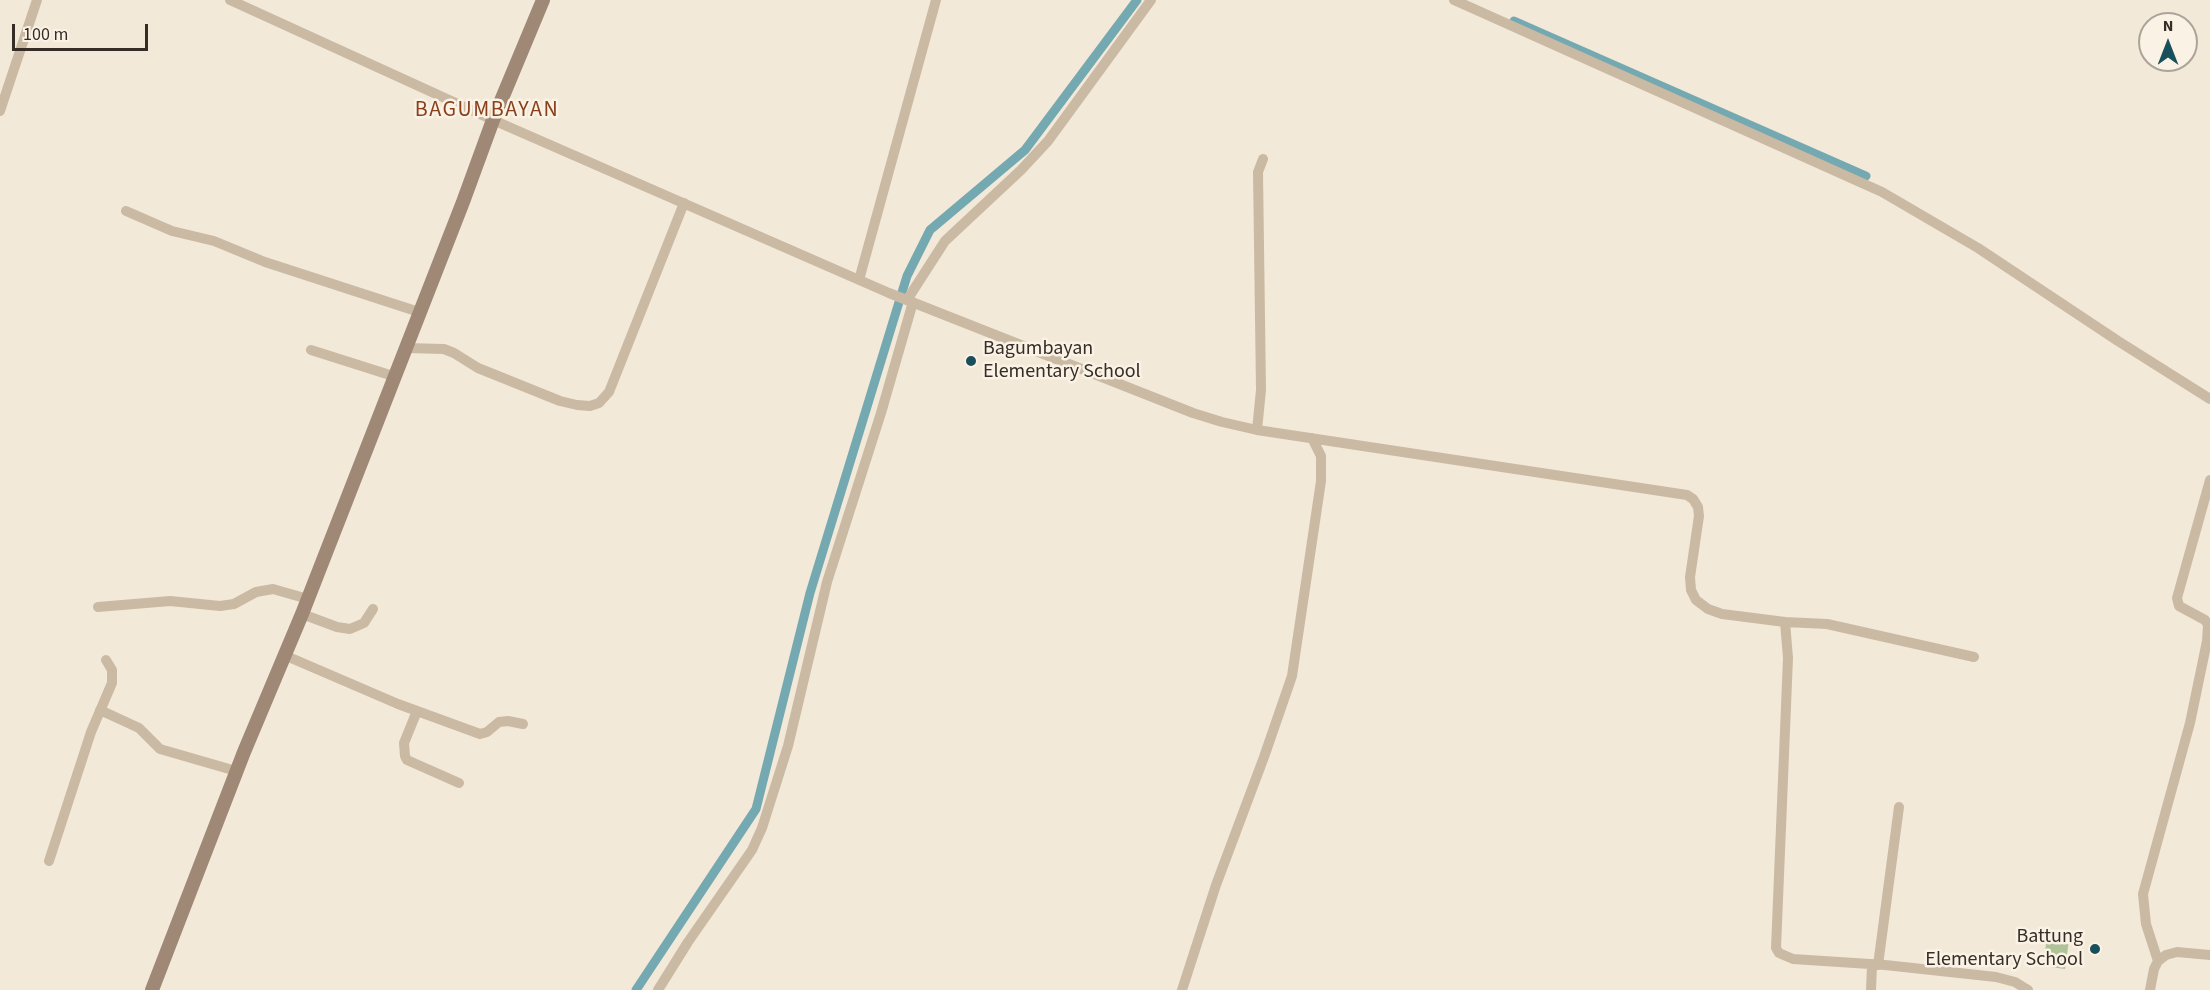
<!DOCTYPE html>
<style>
body{margin:0}
#map{position:relative;width:2210px;height:990px;overflow:hidden;background:#f3e9d8;font-family:"Source Sans 3",sans-serif}
canvas{display:block}
.north{position:absolute;left:2138px;top:12px;width:60px;height:60px;box-sizing:border-box;background:#faf2e5;border:2px solid #aca399;border-radius:50%;rotate:0deg;font-size:16px;font-weight:700;line-height:24px;text-align:center;color:#362d26}
.north::after{content:'';display:block;margin:auto;width:21px;height:27px;background:#194f5a;clip-path:polygon(50% 0,100% 100%,50% 72%,0 100%)}
.scale{position:absolute;left:12px;top:24px;width:136px;height:27px;box-sizing:border-box;border:3px solid #362d26;border-top:0;padding-left:8px;font-size:18px;line-height:21px;white-space:nowrap;color:#362d26;-webkit-text-stroke:4px #faf2e5;paint-order:stroke}
</style>
<div id="map">
<canvas width="2210" height="990"></canvas>
<div class="north">N</div>
<div class="scale">100 m</div>
</div>
<script>
const ctx = document.querySelector('canvas').getContext('2d');
ctx.lineJoin = 'round';
function paint(path, color) { ctx.fillStyle = color; ctx.fill(path, 'evenodd'); }
const shape = rows => new Path2D(rows.map(r => 'M' + r).join(''));
function stroke(path, color, width, dash) { ctx.strokeStyle = color; ctx.lineWidth = width; ctx.lineCap = dash ? 'butt' : 'round'; ctx.setLineDash(dash || []); ctx.stroke(path); }
function drawText(font, color, halo, rows, align = 'center') {
  ctx.font = font + ' "Source Sans 3",sans-serif'; ctx.lineWidth = 5; ctx.setLineDash([]); ctx.textBaseline = 'middle'; ctx.strokeStyle = halo; ctx.fillStyle = color; for (const [text, x, y, turn = 0] of rows) {
    ctx.save(); ctx.translate(x, y); ctx.rotate((+turn || 0) * Math.PI / 180); ctx.textAlign = isNaN(turn) ? turn : align; if (halo) ctx.strokeText(text, 0, 0); ctx.fillText(text, 0, 0); ctx.restore();
  }
}
paint(shape([
 [2047,937,2069,940,2065,969,2043,966]
]), '#b0c297');
stroke(shape([
 [1514,21,1866,176],
 [636,990,756,809,810,593,907,276,930,230,1025,150,1137,0]
]), '#75a9b1', 9);
stroke(shape([
 [230,0,493,120,889,293,1193,413,1222,422,1257,430,1687,495,1693,499,1698,507,1699,516,1690,577,1691,590,1696,600,1708,609,1722,614,1785,622,1788,658,1776,948,1779,953,1793,959,1885,965,1996,977,2015,982,2028,990],
 [1454,0,1882,192,1978,248,2118,341,2210,399],
 [0,111,37,0],
 [126,211,172,231,214,241,265,262,419,312],
 [859,280,936,0],
 [907,300,945,241,1021,170,1048,141,1151,0],
 [405,348,444,349,454,353,478,368,560,401,577,405,590,406,599,403,609,392,684,203],
 [311,350,393,376],
 [1257,430,1261,390,1258,172,1263,159],
 [98,607,170,601,220,606,234,604,256,592,273,589,308,599],
 [302,614,337,627,350,629,364,623,373,609],
 [1785,622,1827,624,1974,657],
 [284,655,398,704,480,734,487,732,499,722,508,721,523,724],
 [100,710,139,728,160,749,236,771],
 [417,711,404,743,405,756,407,760,459,783],
 [49,861,91,732,112,683,112,670,106,660],
 [2158,961,2146,924,2143,894,2190,723,2207,641,2208,625,2205,620,2179,606,2177,598,2210,480],
 [1878,965,1899,807],
 [658,990,688,942,752,850,762,828,788,746,827,582,881,413,913,302],
 [1182,990,1216,885,1264,757,1292,676,1321,481,1321,456,1312,438],
 [1871,990,1872,965],
 [2150,990,2154,969,2158,961,2166,955,2177,952,2210,955]
]), '#cbbaa3', 10);
stroke(shape([
 [152,990,244,752,302,614,463,202,493,120,543,0]
]), '#9f8875', 14);
for (const [x, y, r, color] of [
 [971,361,6,"#194f5a"],
 [2095,949,6,"#194f5a"]
]) { const dot = new Path2D(); dot.arc(x, y, r, 0, 2 * Math.PI); ctx.fillStyle = color; ctx.fill(dot); stroke(dot, '#faf2e5', 2); }
drawText('20px', '#362d26', '#faf2e5', [
 ["Bagumbayan",983,350],
 ["Elementary School",983,373],
 ["Battung",2083,938,"right"],
 ["Elementary School",2083,961,"right"]
], 'left');
ctx.letterSpacing = '1.5px';
drawText('22px', '#8a401a', '#faf2e5', [
 ["BAGUMBAYAN",487,111]
]);
ctx.letterSpacing = '0px';
</script>
